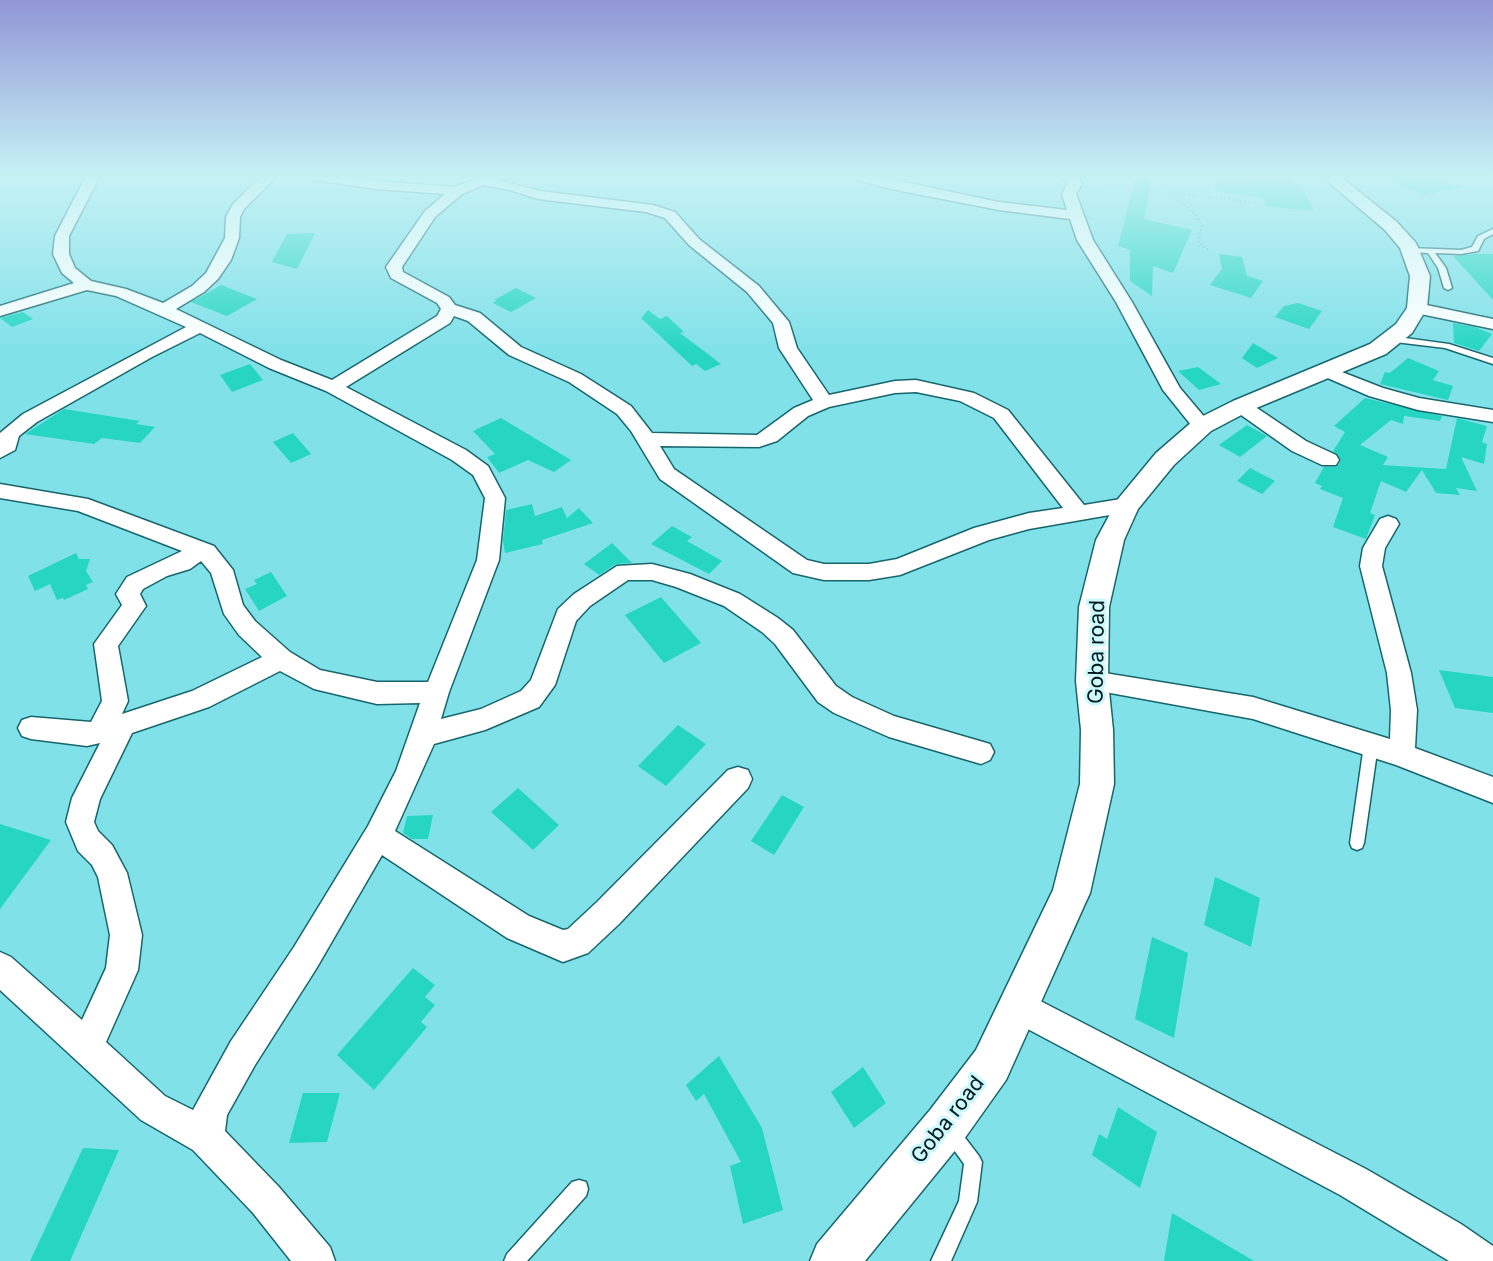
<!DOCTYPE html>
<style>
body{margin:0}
canvas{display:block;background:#81e1e9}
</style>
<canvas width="1493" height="1261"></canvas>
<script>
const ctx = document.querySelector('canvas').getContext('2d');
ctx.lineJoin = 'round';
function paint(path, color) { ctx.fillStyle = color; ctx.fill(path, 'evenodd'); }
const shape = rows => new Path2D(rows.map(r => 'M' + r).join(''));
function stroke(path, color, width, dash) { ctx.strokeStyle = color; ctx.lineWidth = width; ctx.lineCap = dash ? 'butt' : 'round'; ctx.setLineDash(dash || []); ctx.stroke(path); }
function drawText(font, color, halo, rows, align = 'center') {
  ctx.font = font + ' Inter,sans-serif'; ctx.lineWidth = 6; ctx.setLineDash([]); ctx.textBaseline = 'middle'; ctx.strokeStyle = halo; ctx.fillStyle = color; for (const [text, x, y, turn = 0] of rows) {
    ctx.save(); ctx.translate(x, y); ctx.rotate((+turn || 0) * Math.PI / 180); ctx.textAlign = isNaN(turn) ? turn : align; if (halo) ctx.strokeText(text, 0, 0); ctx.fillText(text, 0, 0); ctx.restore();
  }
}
paint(shape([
 [1136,174,1152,174,1144,219,1192,230,1173,273,1153,266,1152,296,1130,281,1130,250,1118,246],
 [1375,174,1437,174,1437,178,1463,188,1424,195],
 [1291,179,1303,189,1314,211,1265,206,1263,198,1215,191,1216,182],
 [315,233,297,269,272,262,287,234],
 [1219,254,1242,257,1247,276,1263,281,1251,298,1210,285,1222,269],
 [1476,254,1493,254,1493,300,1453,256],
 [221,285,257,299,227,316,191,302],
 [516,288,536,298,511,312,493,303,497,301,494,300],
 [1298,303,1322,311,1309,329,1275,317,1284,306],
 [648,310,660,319,667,316,684,332,680,333,721,364,705,371,696,364,692,366,641,318],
 [23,312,33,319,12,327,0,318],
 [1453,323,1475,327,1492,334,1479,351,1454,343],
 [1253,343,1278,358,1257,368,1242,358],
 [1408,358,1439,371,1433,380,1453,386,1448,400,1380,384,1385,372,1390,373],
 [250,364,263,380,232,392,220,375],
 [1198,367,1221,384,1199,390,1178,371],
 [1365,398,1442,416,1440,421,1404,416,1403,424,1391,420,1360,445,1388,457,1383,465,1446,469,1457,418,1487,426,1482,442,1487,444,1484,464,1461,457,1477,491,1456,488,1460,495,1436,493,1422,470,1406,492,1381,481,1370,513,1375,515,1366,539,1333,527,1343,498,1320,489,1322,486,1315,483,1324,467,1336,467,1341,461,1333,451,1345,432,1334,426],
 [64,409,140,421,136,424,155,427,140,443,102,438,94,444,25,434],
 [501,418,571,460,554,472,528,460,499,473,487,457,495,454,473,431],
 [1247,425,1267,436,1240,457,1219,445],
 [293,433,311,454,291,463,273,442],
 [1250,468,1275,481,1262,494,1237,481],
 [532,504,535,516,562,507,567,518,579,508,593,523,542,540,543,544,505,553,503,541,506,510],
 [672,526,692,537,687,541,722,561,709,574,651,544],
 [612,543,632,563,616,564,599,575,584,564],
 [76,553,79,559,90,559,86,571,93,582,86,585,88,589,64,600,63,598,57,600,50,584,35,591,28,576],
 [271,572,287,596,259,611,245,589,257,584,254,580],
 [661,597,701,643,664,663,625,615],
 [1439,670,1493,677,1493,713,1455,708],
 [678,725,706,744,666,786,638,766],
 [518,788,559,825,533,850,491,812],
 [782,795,804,807,774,855,751,841],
 [433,815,428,839,412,839,403,833,407,816],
 [0,824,51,840,0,909],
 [1215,877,1260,898,1251,947,1204,925],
 [1152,937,1188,953,1174,1038,1135,1019],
 [413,968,435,985,425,997,435,1005,421,1022,427,1027,374,1090,337,1055],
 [719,1056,762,1128,783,1210,743,1224,730,1166,741,1162,704,1094,696,1101,686,1085],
 [863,1067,886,1103,854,1128,831,1092],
 [303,1093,340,1093,327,1142,289,1143],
 [1118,1107,1157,1132,1140,1188,1092,1155,1099,1134,1107,1139],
 [83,1148,119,1150,70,1261,30,1261],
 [1172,1213,1254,1261,1164,1261]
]), '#26d6c3');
const service = shape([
 [1493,229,1493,234,1484,239,1478,251,1461,254,1435,253,1446,268,1452,288,1448,290,1444,288,1438,268,1428,253,1410,252,1406,250,1410,248,1461,250,1472,247,1478,236,1493,229],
 [1390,336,1449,344,1493,358,1493,364,1445,348,1387,341,1387,337,1390,336],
 [1371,739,1376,741,1378,745,1364,843,1362,848,1357,850,1352,848,1350,843,1364,745,1366,741,1371,739],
 [950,1123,956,1126,979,1156,982,1162,977,1202,951,1261,931,1261,959,1201,964,1164,941,1132,944,1126,950,1123],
 [579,1180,586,1182,588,1189,586,1196,527,1261,504,1261,507,1254,572,1182,579,1180]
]);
const minor = shape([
 [87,174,101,174,69,236,69,254,75,268,91,281,126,289,163,303,192,286,206,273,225,238,226,217,233,204,264,174,279,174,244,209,240,217,239,238,231,260,218,279,204,292,176,309,281,360,332,380,437,316,441,309,437,303,391,278,386,267,425,211,445,194,376,189,302,178,295,174,330,174,376,181,455,187,488,174,500,174,498,180,540,191,653,205,675,212,699,239,759,286,789,322,797,348,829,395,895,381,916,380,974,393,1008,410,1084,505,1127,498,1134,500,1138,505,1134,510,1127,512,1029,529,989,540,900,575,869,580,824,580,793,573,660,479,631,431,617,414,569,382,509,355,468,321,454,316,450,323,346,387,466,450,488,466,505,498,499,560,449,692,441,719,481,709,521,691,531,680,558,609,574,594,617,566,652,564,690,574,740,594,778,618,793,630,836,686,852,697,894,716,990,744,994,752,990,760,981,764,889,737,834,713,818,702,775,644,762,632,724,606,676,587,652,580,628,580,590,606,576,621,555,685,539,707,485,730,434,744,395,831,529,916,563,930,568,929,597,902,728,770,738,767,748,770,752,779,748,788,619,924,588,953,563,962,507,938,382,855,316,969,255,1065,227,1115,225,1131,279,1187,330,1247,335,1261,291,1261,253,1213,193,1150,141,1120,0,990,0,952,11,957,82,1020,106,968,110,935,98,877,92,865,78,851,66,822,72,798,100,743,87,746,31,739,22,736,18,728,22,720,31,717,91,722,102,701,94,644,122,605,116,594,127,577,182,551,78,511,0,498,0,484,88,499,214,546,233,570,243,605,255,621,290,652,320,670,377,682,428,682,477,560,485,498,473,475,452,460,326,391,269,368,200,333,152,357,37,422,19,436,15,450,0,458,0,433,23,414,186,327,116,296,87,290,0,316,0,306,74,283,62,273,53,254,55,236,87,174],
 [483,185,510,190,538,199,646,212,665,218,689,245,747,292,773,323,779,348,813,400,794,408,757,435,652,433,631,406,581,374,521,347,480,313,455,305,449,297,403,272,402,267,435,217,462,194,483,185],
 [916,392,960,401,994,418,1063,508,1029,513,974,528,897,559,869,564,824,564,807,560,674,469,660,446,759,447,777,441,808,416,829,407,895,393,916,392],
 [201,561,211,573,224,614,239,635,262,657,192,691,122,714,128,701,118,646,146,606,140,594,143,589,167,576,190,569,201,561],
 [280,671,314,689,377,704,420,703,396,771,368,826,294,947,231,1041,193,1110,165,1096,106,1042,138,970,142,935,127,873,112,845,98,831,94,822,100,799,132,733,209,707,280,671],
 [843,174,866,174,999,202,1067,210,1062,194,1068,182,1055,174,1073,174,1079,177,1082,184,1076,194,1093,240,1132,302,1180,388,1212,426,1209,430,1195,430,1163,390,1116,302,1077,240,1070,219,999,210,891,189,845,177,843,174],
 [1417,303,1493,319,1493,329,1411,312,1409,308,1411,304,1417,303],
 [1329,367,1383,388,1419,398,1493,410,1493,422,1418,410,1369,396,1323,376,1320,372,1329,367],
 [1241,400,1248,402,1306,441,1336,455,1339,460,1336,465,1322,465,1292,451,1234,410,1232,406,1234,402,1241,400],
 [1388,516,1396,519,1399,524,1385,548,1382,566,1411,673,1417,710,1415,748,1493,777,1493,803,1396,765,1253,719,1083,688,1079,681,1083,674,1092,671,1253,697,1390,739,1391,710,1387,673,1360,566,1363,548,1380,519,1388,516],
 [1019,990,1366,1169,1461,1224,1493,1246,1493,1261,1449,1261,1340,1195,1007,1018,1003,1006,1007,994,1019,990]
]);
const tertiary = shape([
 [1319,174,1337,174,1397,222,1416,243,1430,276,1427,308,1412,333,1386,354,1249,411,1211,431,1174,465,1138,509,1124,540,1109,607,1108,681,1113,730,1114,784,1090,893,1084,906,1006,1080,962,1142,865,1261,810,1261,817,1244,930,1110,976,1050,1053,890,1080,784,1081,730,1076,681,1079,607,1096,540,1118,499,1156,453,1193,421,1233,401,1370,344,1396,324,1407,308,1410,276,1400,248,1385,230,1319,174]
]);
stroke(service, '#17666d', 3);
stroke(minor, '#17666d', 3);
stroke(tertiary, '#17666d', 3);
stroke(shape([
 [1089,183,1249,202],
 [1180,193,1174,197,1196,215,1202,225,1198,241,1208,250]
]), '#57a1a7', 2, [1, 3]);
paint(service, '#fff');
paint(minor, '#fff');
paint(tertiary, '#fff');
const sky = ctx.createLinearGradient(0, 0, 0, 351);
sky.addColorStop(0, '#9297d6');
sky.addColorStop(0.5, '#c6f2f5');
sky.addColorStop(1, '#c6f2f500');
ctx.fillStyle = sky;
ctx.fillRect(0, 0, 1493, 351);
drawText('21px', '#001a1c', '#cdf9fd', [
 ["Goba road",1097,652,-89],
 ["Goba road",948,1120,-52]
]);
</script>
